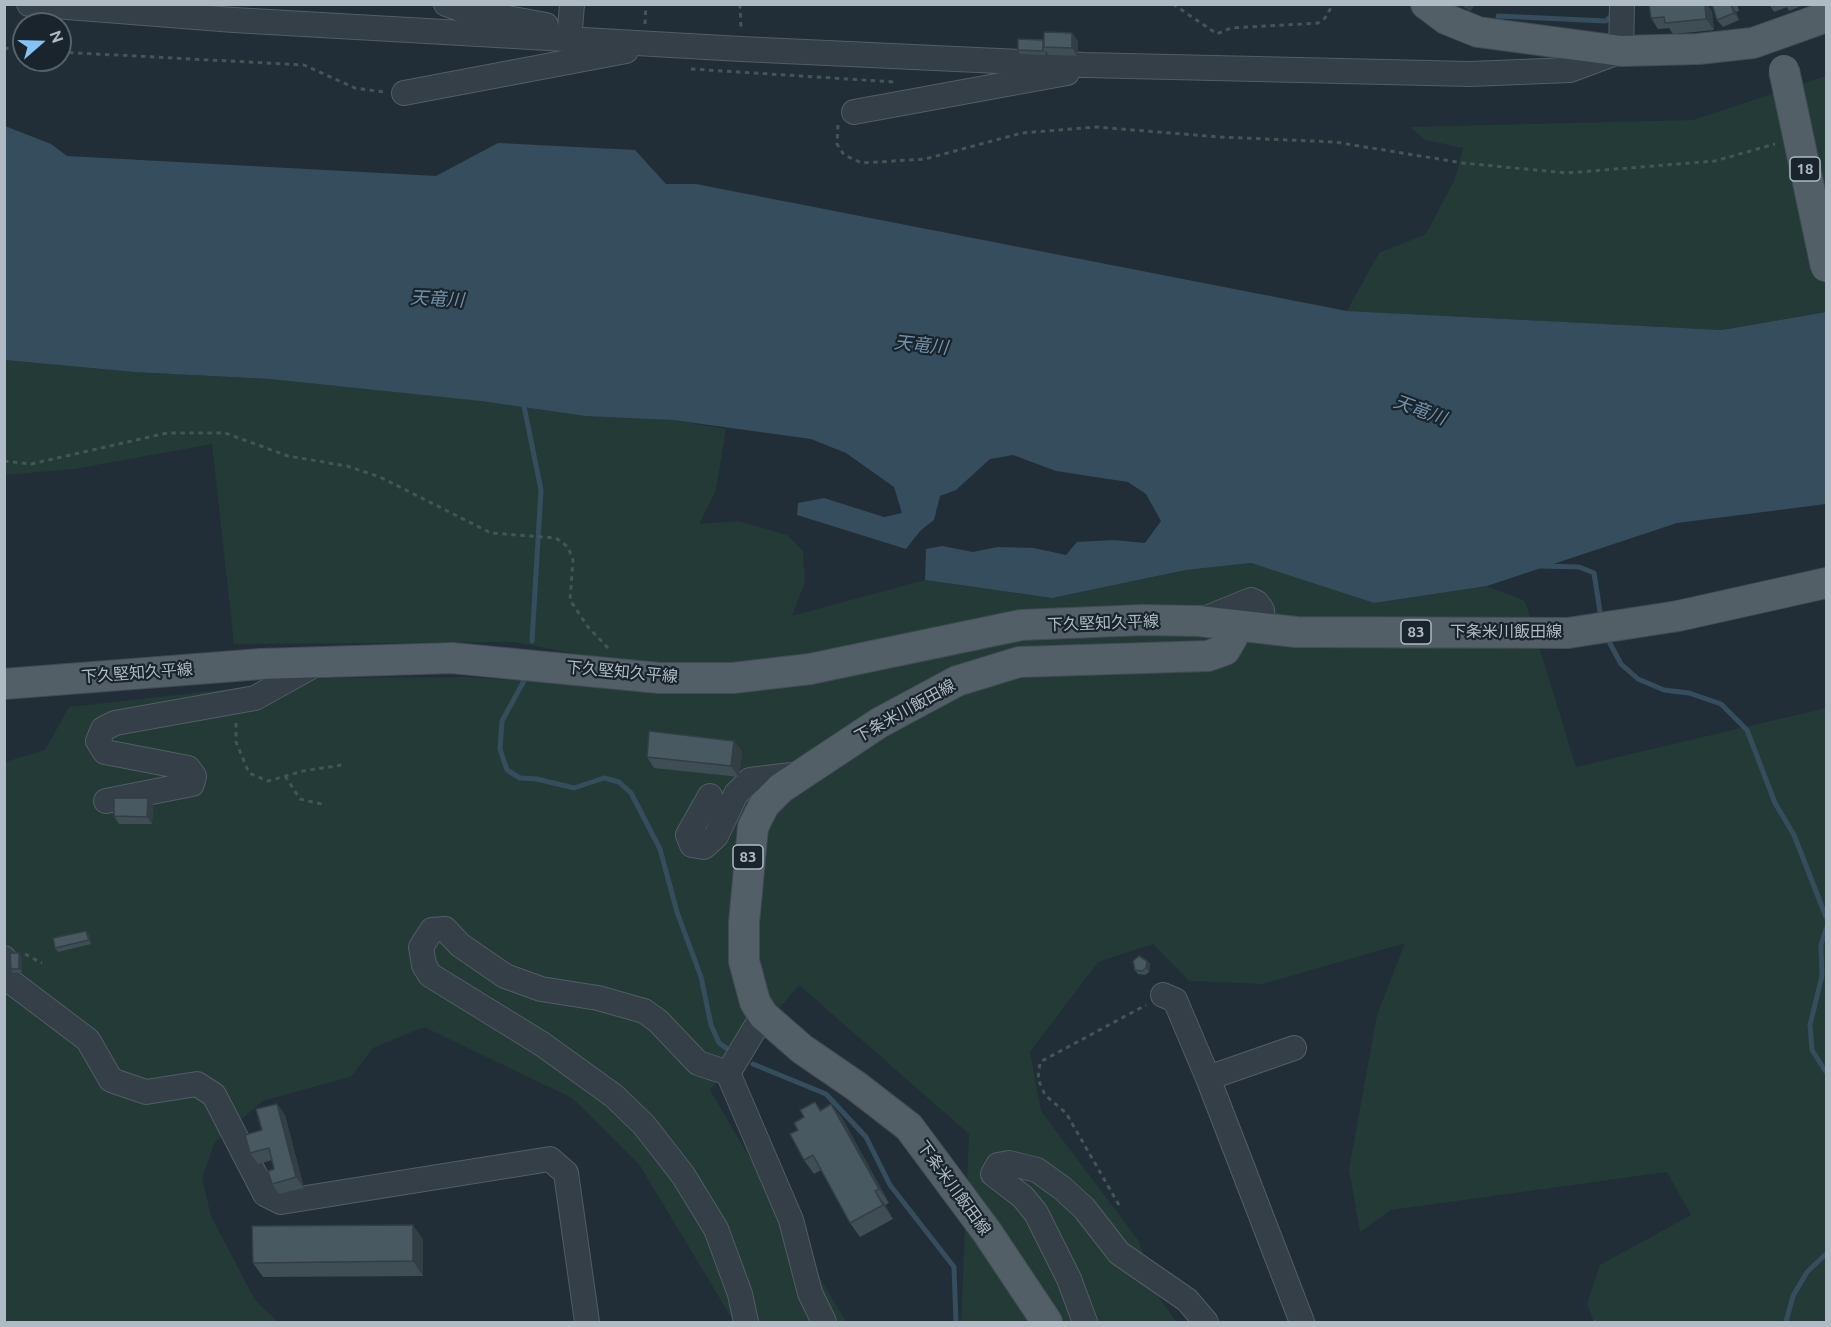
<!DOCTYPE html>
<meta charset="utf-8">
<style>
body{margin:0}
#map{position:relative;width:1831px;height:1327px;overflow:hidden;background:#212e37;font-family:Ubuntu,sans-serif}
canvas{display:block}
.frame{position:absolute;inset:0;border:6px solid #afbbc4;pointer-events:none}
.north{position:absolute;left:12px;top:12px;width:60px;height:60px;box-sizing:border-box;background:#1a242c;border:2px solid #566069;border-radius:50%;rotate:70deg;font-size:16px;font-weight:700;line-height:24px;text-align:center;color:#afbbc4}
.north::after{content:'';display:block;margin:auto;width:21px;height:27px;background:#84c3f3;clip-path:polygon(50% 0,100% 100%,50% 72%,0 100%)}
</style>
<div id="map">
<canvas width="1831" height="1327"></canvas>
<div class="frame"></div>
<div class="north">N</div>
</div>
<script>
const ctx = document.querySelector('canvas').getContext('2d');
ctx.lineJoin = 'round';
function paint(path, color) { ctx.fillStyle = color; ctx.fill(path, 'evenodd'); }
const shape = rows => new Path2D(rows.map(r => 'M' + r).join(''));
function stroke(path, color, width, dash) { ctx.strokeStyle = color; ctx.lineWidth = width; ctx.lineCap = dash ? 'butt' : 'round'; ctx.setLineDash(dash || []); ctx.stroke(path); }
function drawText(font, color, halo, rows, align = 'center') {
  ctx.font = font + ' Ubuntu,"Noto Sans JP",sans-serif'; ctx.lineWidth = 4.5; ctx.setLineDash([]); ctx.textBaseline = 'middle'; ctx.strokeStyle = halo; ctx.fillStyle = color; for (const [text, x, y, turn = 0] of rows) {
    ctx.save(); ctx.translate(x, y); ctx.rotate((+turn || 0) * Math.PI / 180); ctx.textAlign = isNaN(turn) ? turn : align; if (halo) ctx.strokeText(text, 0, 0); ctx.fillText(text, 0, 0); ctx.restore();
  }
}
paint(shape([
 [1826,76,1826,312,1722,330,1347,311,1379,253,1426,234,1455,179,1463,148,1425,140,1410,127,1693,120],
 [4,360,134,372,270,379,673,420,726,429,716,490,699,524,739,521,787,535,803,551,805,582,792,616,925,580,1052,598,1186,570,1251,563,1374,603,1487,586,1525,601,1576,767,1826,708,1826,1322,1594,1322,1587,1304,1600,1265,1691,1215,1667,1172,1391,1210,1360,1232,1349,1169,1377,1015,1405,943,1263,984,1189,981,1153,944,1098,962,1030,1052,1041,1111,1138,1240,1157,1295,1177,1322,961,1322,969,1134,799,985,710,1090,846,1322,734,1322,639,1164,572,1098,424,1027,373,1048,352,1076,263,1101,215,1142,202,1178,211,1216,255,1300,278,1322,5,1322,5,762,45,750,69,707,327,678,467,677,650,690,620,662,514,642,234,644,212,444,74,469,5,475]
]), '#243a37');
paint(shape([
 [5,126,51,144,67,156,436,176,498,143,635,150,666,184,696,184,1347,311,1722,330,1826,312,1826,504,1677,523,1487,586,1374,603,1251,563,1186,570,1052,598,925,580,926,549,942,546,973,552,998,547,1034,548,1066,555,1077,542,1114,540,1145,543,1161,521,1146,494,1128,482,1056,471,1013,455,990,459,956,490,940,496,934,520,920,531,906,549,797,515,798,503,824,498,884,517,902,513,894,487,846,453,811,439,673,420,586,416,481,401,270,379,134,372,5,360]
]), '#354d5d');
stroke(shape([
 [1498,16,1606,21,1609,18],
 [523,401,541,490,532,641],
 [1539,566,1579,567,1594,573,1601,618],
 [1606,636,1621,664,1638,679,1664,690,1689,693,1721,704,1747,730,1775,803,1794,835,1826,917],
 [526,677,502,721,500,749,507,770,520,778,537,779,574,788,604,778,619,782,631,793,660,849,677,912,701,977,711,1025,719,1043,726,1048],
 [1826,929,1821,945,1822,976,1810,1025,1812,1050,1826,1072],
 [753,1064,826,1094,866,1137,890,1185,954,1267,956,1322],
 [1786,1322,1793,1296,1807,1272,1826,1254]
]), '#354d5d', 5);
const minor = shape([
 [29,4,234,20,741,49,1085,65,1470,74,1570,70,1621,51,1622,4],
 [446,4,463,10,546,25],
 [570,29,572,4],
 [404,93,626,51],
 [854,112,1067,73],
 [1199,621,1251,600,1257,603,1262,610,1263,629],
 [710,796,688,835,692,845,704,847,716,836,736,794,750,780,800,774],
 [106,801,192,784,194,776,188,768,105,752,98,741,103,729,115,723,255,698,318,663],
 [4,958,6,978,88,1040,111,1080,146,1092,197,1084,214,1095,265,1194,281,1202,550,1159,566,1173,587,1322],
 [1163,995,1175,1000,1208,1078],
 [1294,1048,1208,1078,1302,1322],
 [728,1073,791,1220,810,1293,824,1322],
 [746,1322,740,1294,716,1229,683,1175,644,1125,614,1096,542,1044,430,975,424,965,421,947,432,930,445,929,460,945,505,976,541,989,598,998,644,1011,658,1021,698,1063,728,1073,763,1015],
 [1085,1322,1069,1279,1036,1213,1023,1197,993,1174,998,1165,1009,1163,1037,1170,1062,1188,1084,1208,1119,1253,1187,1300,1206,1322]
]);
const major = shape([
 [1426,4,1446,19,1478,32,1621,51,1698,49,1753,43,1826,17],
 [4,684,261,664,452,658,659,678,733,678,810,669,1021,625,1143,620,1199,621,1296,632,1568,633,1678,616,1826,583],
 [1047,1322,987,1232,909,1127,856,1086,802,1049,763,1015,755,1002,744,961,744,923,753,827,764,805,781,788,879,723,957,681,1019,662,1208,656,1225,650,1232,638,1236,625]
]);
stroke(minor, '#525d65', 26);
stroke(major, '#414b54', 32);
stroke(shape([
 [740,4,741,30],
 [1173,4,1217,34,1231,28,1318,23,1325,18,1333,4],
 [645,24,646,4],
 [4,48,24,50],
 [60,52,304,65,355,88,384,92],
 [691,69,895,82],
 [838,125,837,144,844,155,862,163,925,159,1022,133,1096,127,1220,137,1335,142,1463,163,1567,173,1715,161,1775,144],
 [4,461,31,464,167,433,225,433,288,456,347,466,380,477,491,533,556,538,568,547,573,560,570,600,588,627,608,648],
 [236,723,236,742,249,773,268,781,303,771,342,765],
 [285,776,300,799,326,805],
 [25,954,42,963],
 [1119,1205,1066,1113,1045,1095,1038,1079,1040,1062,1146,1005],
 [1594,1322,1596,1322]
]), '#425655', 3, [4.5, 4.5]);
stroke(minor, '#343f47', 24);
stroke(major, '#525f67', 30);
const majorBridge = shape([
 [1784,70,1826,267]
]);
stroke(majorBridge, '#414b54', 32, []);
stroke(majorBridge, '#525f67', 30);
paint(shape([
 [1460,4,1473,4,1474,6,1470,11],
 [1649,4,1707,4,1712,12,1714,30,1673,34,1669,28,1658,29,1651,18],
 [1712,4,1737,4,1739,11,1736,12,1739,20,1723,27,1717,20],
 [1769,4,1806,4,1789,11,1787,7,1774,12],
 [1078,41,1077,56,1049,55,1045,50,1045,55,1020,54,1018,50],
 [734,741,742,752,739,777,654,768,647,757],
 [153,805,152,824,119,824,114,816],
 [89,934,91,944,58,952,55,948],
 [19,953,21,957,22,972,13,973,11,969],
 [1147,961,1150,964,1149,972,1145,975,1138,974,1135,970],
 [815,1102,821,1110,831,1104,842,1118,889,1203,885,1205,893,1219,860,1237,850,1223,821,1170,814,1174,804,1160,804,1117],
 [277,1104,285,1115,304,1188,279,1194,272,1184,274,1169,272,1160,258,1164,250,1153],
 [423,1239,423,1276,263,1277,253,1263]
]), '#3f4d54');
paint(shape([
 [1470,4,1473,4,1474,6,1470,11,1467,8],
 [1705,4,1707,4,1712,12,1714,30,1706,19],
 [1731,4,1736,12,1739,20,1734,13],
 [1072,33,1078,41,1077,56,1072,48],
 [734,741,742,752,739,777,731,766],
 [148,798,153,805,152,824,147,817],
 [86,931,89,934,91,944,89,940],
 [19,953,21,957,22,972,19,969],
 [1147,961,1150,964,1149,972,1146,968],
 [277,1104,285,1115,304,1188,296,1177],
 [831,1104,842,1118,889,1203,879,1189],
 [875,1191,885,1205,893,1219,883,1205],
 [413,1225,423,1239,423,1276,413,1261]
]), '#333e45');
const building = shape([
 [1463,4,1470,4,1467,8,1463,4],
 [1649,4,1705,4,1706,19,1665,23,1664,17,1651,18,1649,4],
 [1712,4,1731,4,1734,13,1717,20,1712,4],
 [1044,32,1072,33,1072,48,1044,47,1044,32],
 [1018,39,1043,40,1043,51,1018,50,1018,39],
 [649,731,734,741,731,766,647,757,649,731],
 [114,798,148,798,147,817,114,816,114,798],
 [86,931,89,940,55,948,53,938,86,931],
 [10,953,19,953,19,969,11,969,10,953],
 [1139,956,1147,961,1146,968,1142,971,1135,970,1133,961,1139,956],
 [815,1102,820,1111,831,1104,879,1189,875,1191,883,1205,850,1223,813,1155,804,1160,790,1134,798,1130,794,1123,804,1117,800,1110,815,1102],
 [277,1104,296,1177,272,1184,268,1171,274,1169,269,1148,250,1153,245,1135,262,1130,256,1109,277,1104],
 [413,1225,413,1261,253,1263,252,1226,413,1225]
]);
paint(building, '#495962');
stroke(building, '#333e45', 1.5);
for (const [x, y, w] of [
 [1805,169,30],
 [1416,632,30],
 [748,857,30]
]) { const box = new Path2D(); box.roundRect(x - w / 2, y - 12, w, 24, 4.5); ctx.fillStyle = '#1a242c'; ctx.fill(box); stroke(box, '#afbbc4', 1.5); }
drawText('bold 15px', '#afbbc4', null, [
 ["18",1805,169],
 ["83",1416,632],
 ["83",748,857]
]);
drawText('16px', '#afbbc4', '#1a242c', [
 ["下久堅知久平線",1103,623,-2],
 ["下条米川飯田線",1506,632],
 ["下久堅知久平線",622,672,5],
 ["下久堅知久平線",137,673,-4],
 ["下条米川飯田線",905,711,-29],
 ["下条米川飯田線",954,1188,54]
]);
drawText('italic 18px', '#7091a7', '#1a242c', [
 ["天竜川",437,299,3],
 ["天竜川",921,345,6],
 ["天竜川",1420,410,20]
]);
</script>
